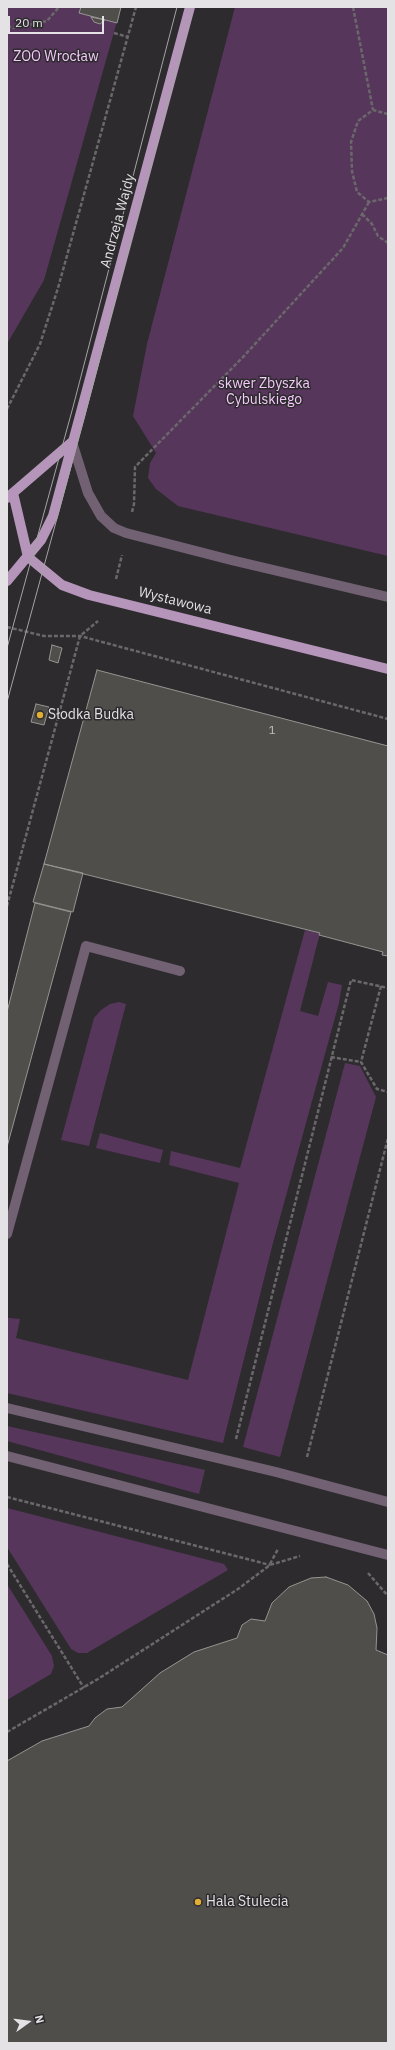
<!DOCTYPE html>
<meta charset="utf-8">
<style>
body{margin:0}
#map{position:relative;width:395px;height:2050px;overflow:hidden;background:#2d2b2e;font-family:"IBM Plex Sans",sans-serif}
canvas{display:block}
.frame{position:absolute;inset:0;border:8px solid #e4e2e4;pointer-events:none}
.north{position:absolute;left:8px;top:2002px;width:40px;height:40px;-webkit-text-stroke:3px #2d2b2e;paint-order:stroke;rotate:76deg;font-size:11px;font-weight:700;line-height:16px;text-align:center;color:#e4e2e4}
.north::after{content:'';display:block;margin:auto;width:14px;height:18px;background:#e4e2e4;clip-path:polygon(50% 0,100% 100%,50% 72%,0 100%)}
.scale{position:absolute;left:8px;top:16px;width:96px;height:18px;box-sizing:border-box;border:2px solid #e4e2e4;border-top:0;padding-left:5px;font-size:12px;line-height:14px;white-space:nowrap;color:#e4e2e4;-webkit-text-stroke:3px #2d2b2e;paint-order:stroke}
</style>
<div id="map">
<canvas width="395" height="2050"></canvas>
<div class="frame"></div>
<div class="north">N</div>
<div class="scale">20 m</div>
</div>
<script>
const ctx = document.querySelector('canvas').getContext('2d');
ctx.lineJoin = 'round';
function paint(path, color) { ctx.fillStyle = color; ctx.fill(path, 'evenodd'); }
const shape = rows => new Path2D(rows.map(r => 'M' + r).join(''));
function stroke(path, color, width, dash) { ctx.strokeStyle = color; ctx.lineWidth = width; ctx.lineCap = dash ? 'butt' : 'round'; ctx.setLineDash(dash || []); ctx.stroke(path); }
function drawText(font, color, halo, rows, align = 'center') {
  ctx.font = font + ' "IBM Plex Sans",sans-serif'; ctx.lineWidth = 3; ctx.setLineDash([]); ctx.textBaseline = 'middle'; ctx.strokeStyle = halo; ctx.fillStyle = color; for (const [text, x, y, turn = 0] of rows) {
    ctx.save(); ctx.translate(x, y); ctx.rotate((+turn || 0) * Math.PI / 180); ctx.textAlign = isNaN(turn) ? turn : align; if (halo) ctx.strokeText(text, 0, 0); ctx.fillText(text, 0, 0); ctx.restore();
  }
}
paint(shape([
 [7,7,121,7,44,280,7,344],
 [235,7,388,7,388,556,178,506,156,489,148,478,150,463,156,453,133,416,147,344],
 [305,930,320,933,300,1011,318,1016,328,982,342,985,339,1003,273,1243,223,1443,7,1393,7,1318,9,1318,20,1319,16,1338,188,1380,239,1183,169,1165,171,1151,240,1168],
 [119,1002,126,1004,89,1146,61,1140,94,1018,101,1010,110,1004],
 [345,1063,360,1066,376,1097,280,1457,243,1447],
 [100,1133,163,1150,160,1163,96,1148],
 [7,1426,205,1470,199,1494,7,1441],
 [7,1508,224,1564,228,1570,87,1653,78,1653,71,1649,7,1547],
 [7,1584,52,1656,54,1666,51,1674,7,1700]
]), '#57365c');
const building = shape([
 [81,7,121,7,117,23,79,13,81,7],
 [91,17,105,20,100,24,94,22,91,17],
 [52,645,62,648,58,663,49,660,52,645],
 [97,670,388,746,388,956,382,955,383,952,319,935,320,933,44,864,97,670],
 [36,704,49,707,44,725,31,722,36,704],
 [44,864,83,873,73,912,33,902,44,864],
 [35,903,71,912,7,1147,7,1012,35,903],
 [326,1577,348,1585,367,1601,374,1614,377,1628,376,1650,388,1655,388,2043,7,2043,7,1761,42,1741,89,1726,95,1718,107,1709,122,1707,160,1673,194,1652,237,1638,242,1625,251,1619,265,1621,272,1603,289,1587,311,1578,326,1577]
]);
paint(building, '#504e4b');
stroke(building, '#979591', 1);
stroke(shape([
 [353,7,373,110],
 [7,26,13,28,47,21,59,7],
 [114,33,128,37],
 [388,114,373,110,358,121,351,142,352,171,357,192,369,202,388,198],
 [362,214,372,224,378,236,388,243],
 [7,409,40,344,58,288,136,7],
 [132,512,134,504,135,467,244,356,343,248,369,202],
 [116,579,122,555],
 [7,627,44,636,80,636,388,719],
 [7,906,80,636,98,621],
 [381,986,361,1062,377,1089,388,1092],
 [331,1057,361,1062],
 [236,1439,351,980,388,988],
 [307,1457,388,1138],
 [7,1497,270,1565],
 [7,1564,84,1688],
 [270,1564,278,1549],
 [368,1573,388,1596],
 [7,1732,98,1679,238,1589,270,1565,300,1556]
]), '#6a686a', 2.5, [4, 2]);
stroke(shape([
 [72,442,88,493,101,516,114,528,126,533,231,560,388,597],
 [7,1234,86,946,180,971],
 [7,1408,276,1472,388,1502],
 [7,1456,388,1555]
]), '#716173', 10);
stroke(shape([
 [13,493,28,557,62,585,89,595,388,669],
 [7,498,72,442],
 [7,581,41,540,53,516,190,7]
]), '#b595ba', 10);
stroke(shape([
 [7,648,73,407,177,7],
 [7,702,84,419,192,7]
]), '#a5a3a5', 1);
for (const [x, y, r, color] of [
 [40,715,4,"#e2af34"],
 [198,1902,4,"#e2af34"]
]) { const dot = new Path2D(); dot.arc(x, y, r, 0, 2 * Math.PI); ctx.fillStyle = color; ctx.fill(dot); stroke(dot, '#2d2b2e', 1.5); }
drawText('12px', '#bfbdbe', null, [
 ["1",272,731]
]);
drawText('14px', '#f6c9fc', '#2d2b2e', [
 ["ZOO Wrocław",56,57],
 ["skwer Zbyszka",264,384],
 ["Cybulskiego",264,400]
]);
drawText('14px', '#e4e2e4', '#2d2b2e', [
 ["Andrzeja Wajdy",118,221,-75],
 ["Wystawowa",175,601,14]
]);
drawText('14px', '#e4e2e4', '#2d2b2e', [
 ["Słodka Budka",48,715],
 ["Hala Stulecia",206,1902]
], 'left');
</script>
